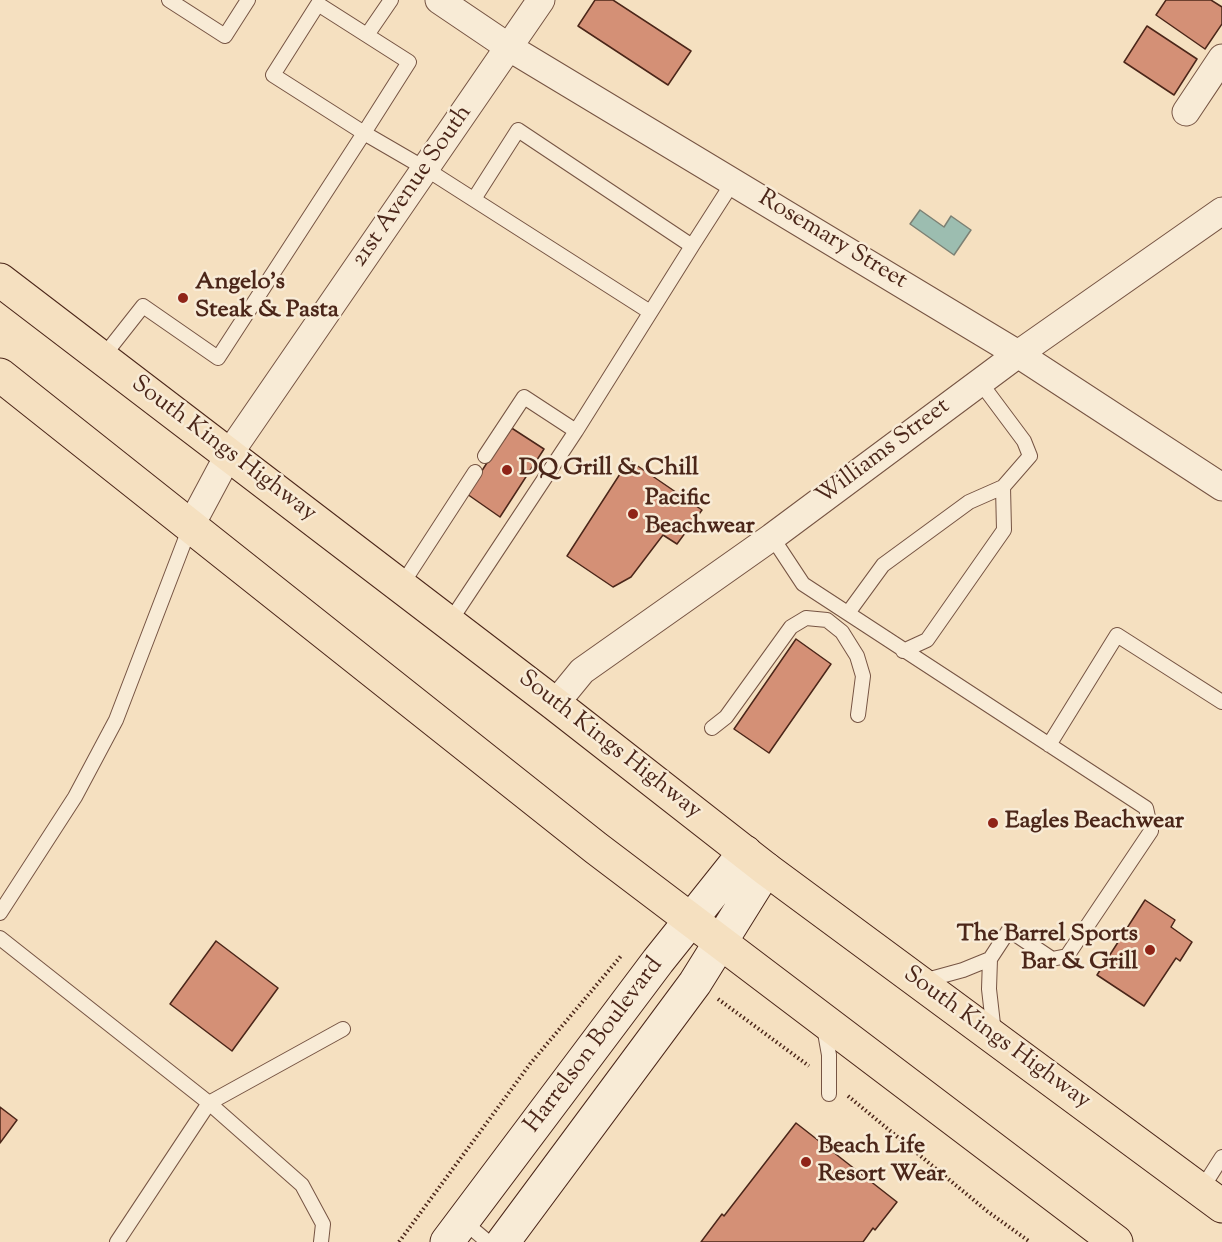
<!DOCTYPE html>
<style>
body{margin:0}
canvas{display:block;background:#f5e0c0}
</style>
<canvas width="1222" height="1242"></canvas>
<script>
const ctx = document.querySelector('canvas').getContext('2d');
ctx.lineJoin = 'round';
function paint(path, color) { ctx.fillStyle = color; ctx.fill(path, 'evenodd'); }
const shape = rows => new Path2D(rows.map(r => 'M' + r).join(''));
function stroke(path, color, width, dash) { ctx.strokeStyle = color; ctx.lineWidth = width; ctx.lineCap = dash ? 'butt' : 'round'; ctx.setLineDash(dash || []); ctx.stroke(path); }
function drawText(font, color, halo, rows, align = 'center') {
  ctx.font = font + ' "Sorts Mill Goudy",serif'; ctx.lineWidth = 5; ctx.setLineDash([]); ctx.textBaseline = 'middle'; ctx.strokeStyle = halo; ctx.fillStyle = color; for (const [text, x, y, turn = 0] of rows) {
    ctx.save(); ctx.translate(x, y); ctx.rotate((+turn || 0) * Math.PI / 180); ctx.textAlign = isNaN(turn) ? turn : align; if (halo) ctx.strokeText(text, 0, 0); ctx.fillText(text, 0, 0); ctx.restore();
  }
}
const water = shape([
 [920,210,944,227,951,216,971,230,954,255,910,224,920,210]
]);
paint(water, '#9cbdb0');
stroke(water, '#7c8174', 1.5);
const building = shape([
 [595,0,613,0,691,51,668,85,578,26,595,0],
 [1166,0,1211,0,1222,7,1222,24,1205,49,1156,15,1166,0],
 [1147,26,1197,59,1174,95,1124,62,1147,26],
 [510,427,544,449,500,517,467,494,510,427],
 [629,460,702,510,677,544,663,535,631,577,613,587,567,556,629,460],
 [796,639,831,664,769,753,734,729,796,639],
 [1145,900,1175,920,1171,927,1192,942,1180,961,1176,958,1144,1006,1097,975,1145,900],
 [216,941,278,988,232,1051,170,1004,216,941],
 [0,1107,17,1120,0,1143,0,1107],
 [796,1123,897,1202,875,1230,873,1228,863,1242,701,1242,722,1214,724,1216,796,1123]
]);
paint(building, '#d49076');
stroke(building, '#4b2619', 1.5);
const service = shape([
 [169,0,225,36,248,0],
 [367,35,391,0],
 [474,199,518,130,692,246,576,431],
 [692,246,733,182],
 [102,358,143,306,218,358,364,133,409,62,318,4,273,75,364,133,426,169,650,312],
 [980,382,1024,441,1030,456,1003,487],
 [772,537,803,584,1146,808,1151,831,1067,956,1052,959,1009,930,990,959],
 [401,586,475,472],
 [848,613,883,565,969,502,1003,487,1004,530,927,640,903,651],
 [449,623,576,431,524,397,485,456],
 [712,728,726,717,791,627,806,618,827,620,842,632,857,656,863,676,858,715],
 [1049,745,1117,635,1222,702],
 [0,913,75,797,116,720,190,527],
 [0,938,209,1103,302,1185,323,1224,321,1242],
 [923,981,963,970,990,959,989,989,994,1033],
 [824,1027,829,1055,829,1094],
 [1201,1190,1222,1157],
 [463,1221,488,1242],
 [117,1242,209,1103,343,1029]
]);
const minor = shape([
 [439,0,510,48,1018,354,1222,487],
 [1186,112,1222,58],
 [190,527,229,454,541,0],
 [555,704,582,671,772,537,1018,354,1222,211]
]);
const secondary = shape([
 [447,1242,658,961,745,852],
 [503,1242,695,983,766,869]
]);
const primary = shape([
 [0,280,555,704,766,869,1222,1206],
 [0,375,596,848,1116,1242]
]);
stroke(service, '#765443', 16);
stroke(minor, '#765443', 29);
stroke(secondary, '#4b2619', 35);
stroke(primary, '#4b2619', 35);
stroke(shape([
 [718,999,809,1066],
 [848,1096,987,1211,1030,1242],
 [399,1242,530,1064,621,956]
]), '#4b2619', 4, [1.5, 3]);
stroke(service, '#f8ebd6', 14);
stroke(minor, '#f8ebd6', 27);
stroke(secondary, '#f8ebd6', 33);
stroke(primary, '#f5e0c0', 33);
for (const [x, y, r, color] of [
 [183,298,6,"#8f2418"],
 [507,470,6,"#8f2418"],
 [633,514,6,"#8f2418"],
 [993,823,6,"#8f2418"],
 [1150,950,6,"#8f2418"],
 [806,1162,6,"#8f2418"]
]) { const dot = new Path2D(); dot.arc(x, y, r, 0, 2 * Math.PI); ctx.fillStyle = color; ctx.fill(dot); stroke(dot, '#f8ebd6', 2); }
drawText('24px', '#4b2619', '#f8ebd6', [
 ["21st Avenue South",413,187,-55],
 ["Rosemary Street",832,241,31],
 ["South Kings Highway",223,450,37],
 ["Williams Street",884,453,-37],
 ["South Kings Highway",609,746,38],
 ["South Kings Highway",996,1039,36],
 ["Harrelson Boulevard",595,1046,-53]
]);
drawText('bold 24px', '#4b2619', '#f8ebd6', [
 ["Angelo's",195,284],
 ["Steak & Pasta",195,312],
 ["DQ Grill & Chill",519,470],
 ["Pacific",645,500],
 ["Beachwear",645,528],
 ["Eagles Beachwear",1005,823],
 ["The Barrel Sports",1138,936,"right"],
 ["Bar & Grill",1138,964,"right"],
 ["Beach Life",818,1148],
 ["Resort Wear",818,1176]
], 'left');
</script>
